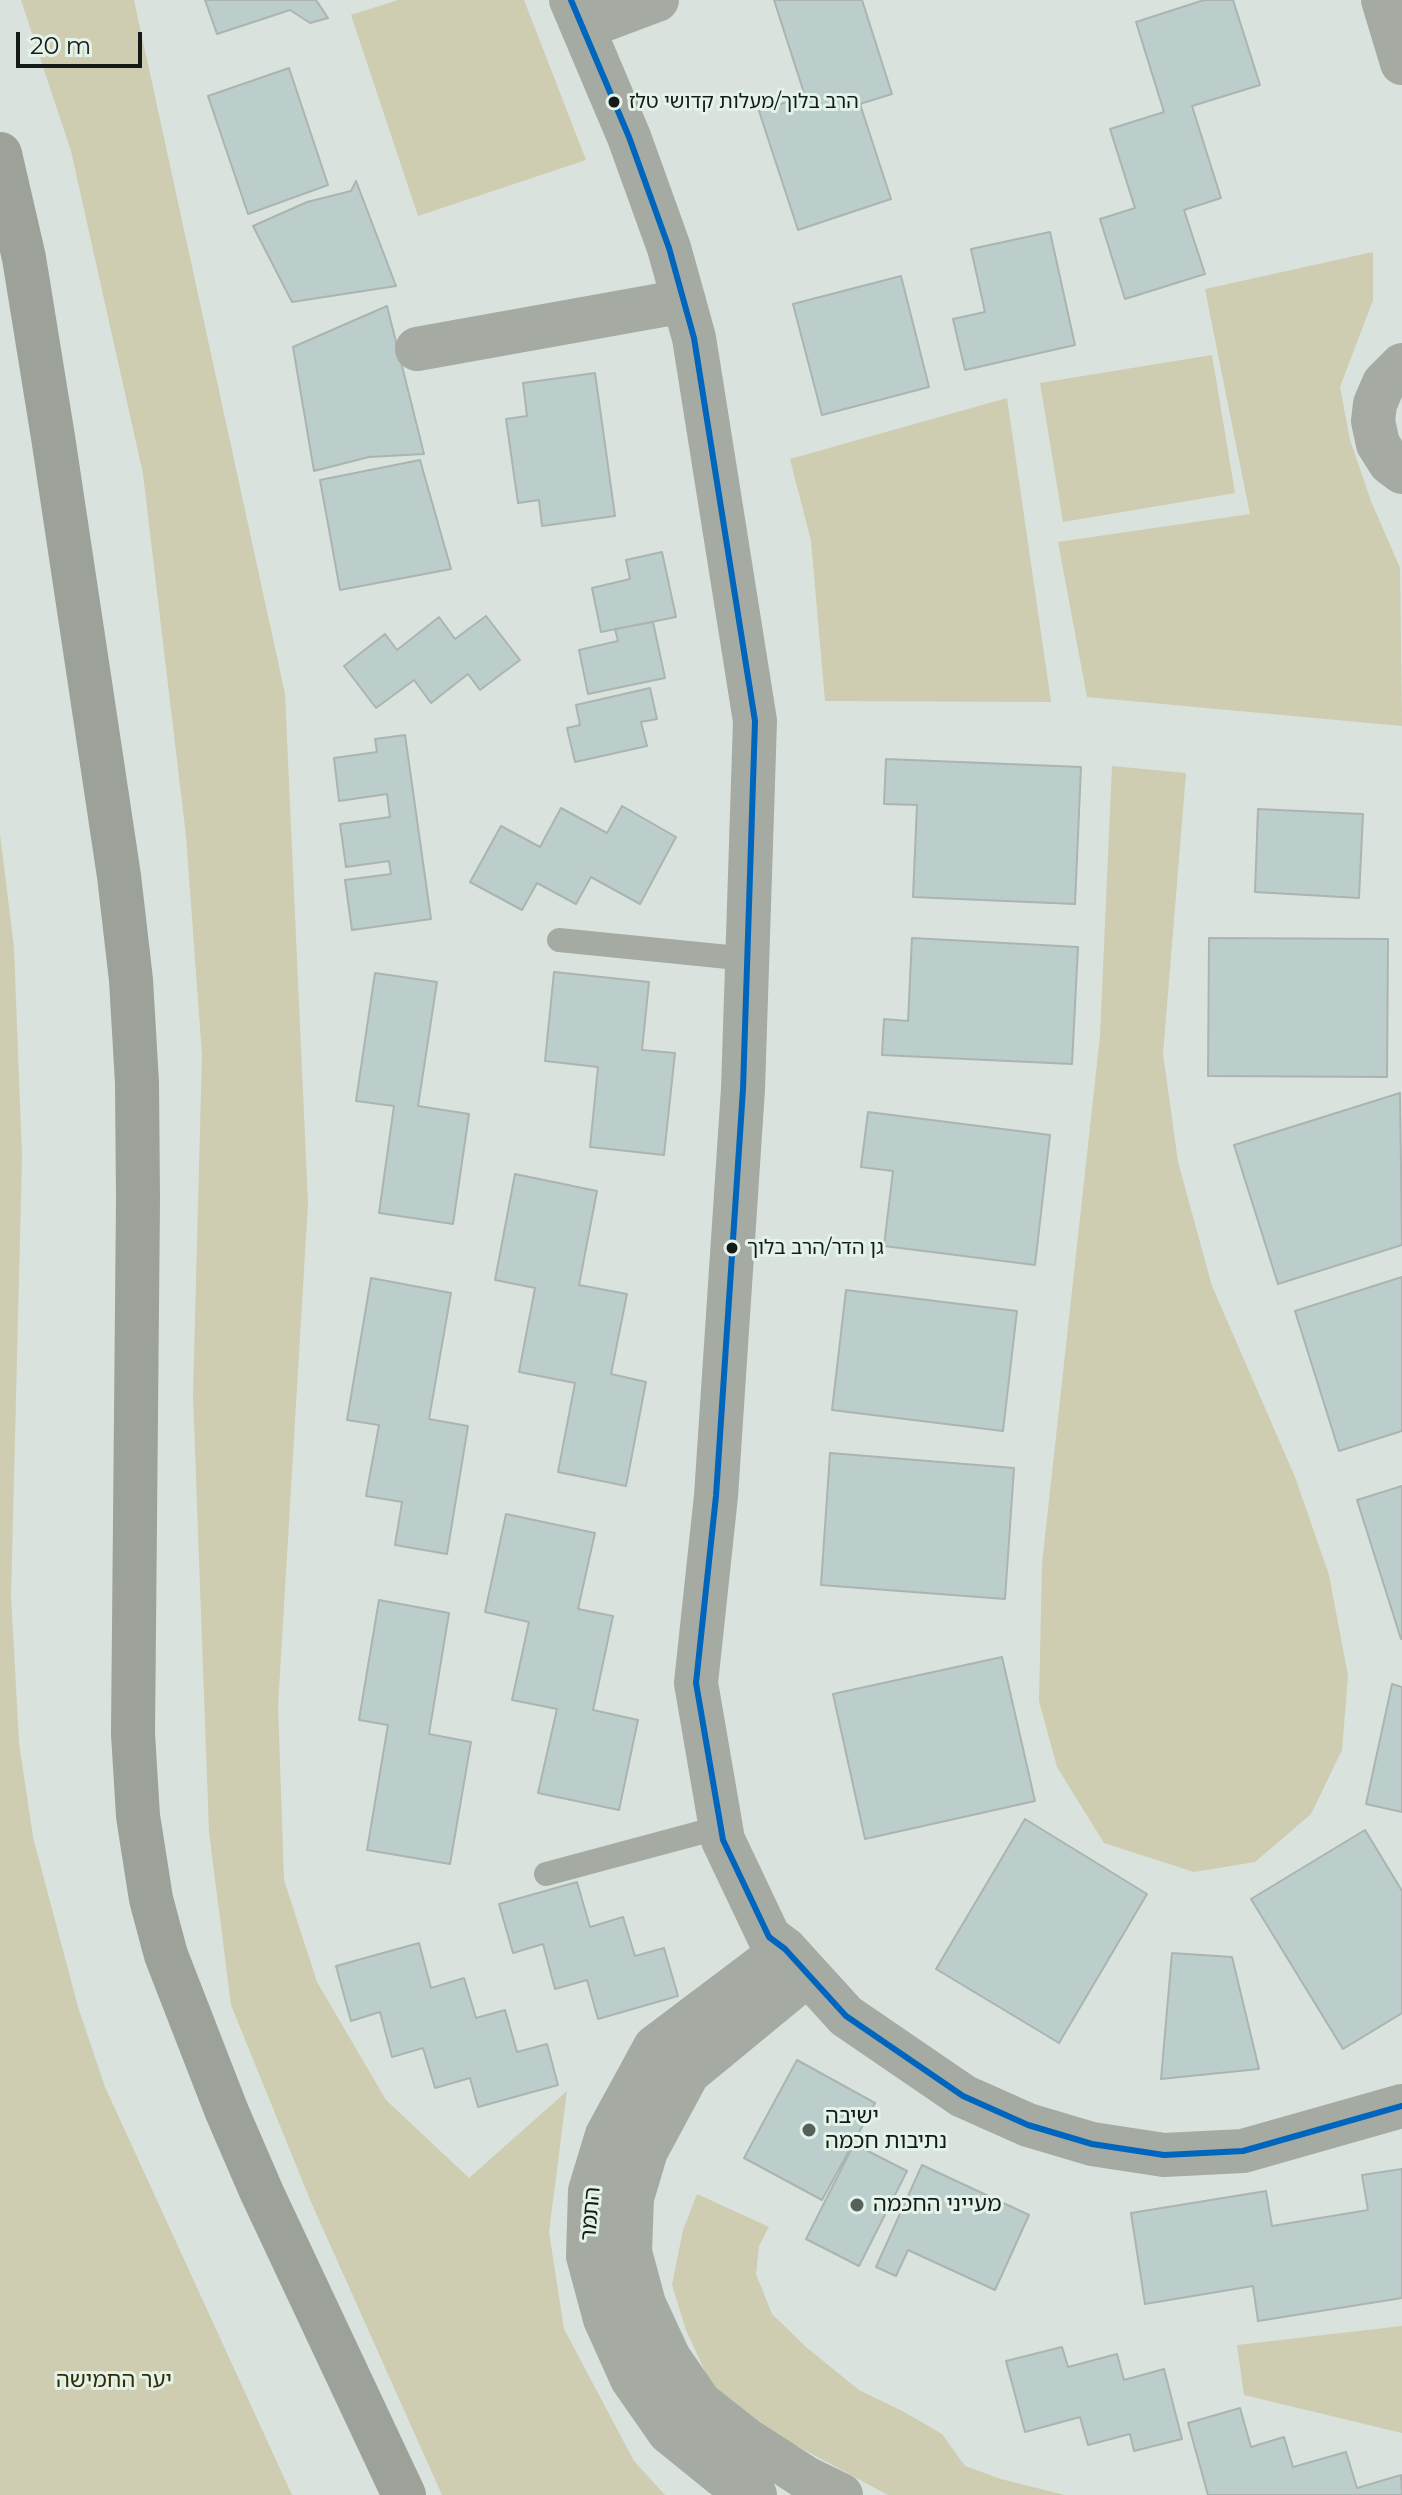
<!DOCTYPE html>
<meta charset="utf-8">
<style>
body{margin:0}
#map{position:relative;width:1402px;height:2495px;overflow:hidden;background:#dae2dd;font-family:Montserrat,sans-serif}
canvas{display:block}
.scale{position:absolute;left:16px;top:32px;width:126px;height:36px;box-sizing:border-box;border:4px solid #141a17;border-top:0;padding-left:10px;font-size:24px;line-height:28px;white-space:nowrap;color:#141a17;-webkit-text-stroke:6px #e3f3e9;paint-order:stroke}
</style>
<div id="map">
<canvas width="1402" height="2495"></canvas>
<div class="scale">20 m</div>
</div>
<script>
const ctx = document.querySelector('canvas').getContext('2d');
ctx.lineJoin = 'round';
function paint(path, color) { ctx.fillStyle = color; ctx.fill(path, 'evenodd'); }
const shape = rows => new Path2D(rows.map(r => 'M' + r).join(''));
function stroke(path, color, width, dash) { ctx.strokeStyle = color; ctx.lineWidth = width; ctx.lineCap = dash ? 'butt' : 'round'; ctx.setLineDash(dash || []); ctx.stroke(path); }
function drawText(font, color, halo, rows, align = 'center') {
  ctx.font = font + ' Montserrat,"Noto Sans Hebrew",sans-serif'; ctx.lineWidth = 6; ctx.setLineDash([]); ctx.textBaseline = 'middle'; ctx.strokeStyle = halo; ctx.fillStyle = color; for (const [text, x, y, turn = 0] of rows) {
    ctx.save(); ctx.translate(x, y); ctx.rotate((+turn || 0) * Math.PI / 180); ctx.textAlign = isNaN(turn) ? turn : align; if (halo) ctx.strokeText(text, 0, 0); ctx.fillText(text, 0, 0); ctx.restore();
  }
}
paint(shape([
 [21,0,134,0,285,694,308,1203,278,1706,284,1880,317,1982,386,2100,469,2178,567,2091,549,2232,564,2329,634,2461,665,2495,442,2495,311,2202,231,2005,209,1832,193,1394,202,1055,186,836,143,474,71,151],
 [398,0,524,0,586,160,418,216,351,15],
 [1373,252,1373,300,1340,387,1350,440,1371,501,1400,568,1402,726,1087,697,1058,542,1250,514,1205,289],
 [1212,355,1235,493,1063,522,1040,383],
 [1007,398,1051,702,825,701,811,541,790,459],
 [1112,766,1186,773,1163,1054,1178,1162,1212,1286,1295,1477,1329,1575,1348,1676,1342,1750,1311,1814,1255,1862,1194,1872,1104,1843,1057,1767,1039,1701,1042,1564,1100,1036],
 [0,834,14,948,22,1157,11,1596,19,1743,33,1837,78,2007,105,2087,292,2495,0,2495],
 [697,2194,769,2227,759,2246,756,2274,772,2314,806,2347,859,2390,904,2412,942,2434,965,2466,1001,2479,1065,2495,888,2495,760,2426,713,2389,686,2330,672,2285,683,2230],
 [1402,2326,1402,2433,1244,2395,1237,2345]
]), '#ceccb1');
const building = shape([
 [205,0,316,0,328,18,310,23,290,10,217,34,205,0],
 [774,0,862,0,892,94,860,104,891,199,798,230,759,111,805,96,774,0],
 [1204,0,1233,0,1260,85,1192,106,1221,198,1184,210,1205,274,1125,299,1100,219,1135,208,1110,129,1164,112,1136,22,1204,0],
 [289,68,328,185,248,214,208,96,289,68],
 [356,181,396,286,292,302,253,226,307,202,351,191,356,181],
 [1050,232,1075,345,965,370,953,319,985,312,971,249,1050,232],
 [901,276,929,387,822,415,793,304,901,276],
 [387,306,424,454,369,457,314,471,293,347,387,306],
 [595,373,615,516,542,526,539,500,518,503,506,419,527,416,523,383,595,373],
 [420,460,451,569,340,590,320,480,420,460],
 [662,552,676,617,601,632,592,588,630,579,626,560,662,552],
 [486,616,520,660,480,690,468,674,431,703,414,680,376,708,344,666,385,634,397,650,439,617,455,639,486,616],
 [653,622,665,678,588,694,579,650,618,641,615,629,653,622],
 [650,688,657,719,641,722,647,746,575,762,567,728,580,725,576,705,650,688],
 [405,735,431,919,352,930,345,880,391,874,389,861,346,867,340,824,390,817,387,794,339,801,334,758,377,752,375,739,405,735],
 [886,759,1081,767,1075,904,913,897,917,805,884,804,886,759],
 [622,806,676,837,640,904,591,877,576,904,537,883,522,910,470,882,501,826,540,847,561,808,607,833,622,806],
 [1258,809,1363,814,1359,898,1255,892,1258,809],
 [912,938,1078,947,1072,1064,882,1055,884,1019,908,1021,912,938],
 [1209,938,1388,939,1387,1077,1208,1076,1209,938],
 [554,972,649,982,642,1050,675,1053,664,1155,590,1147,598,1067,545,1061,554,972],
 [375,973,437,982,418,1106,469,1114,453,1224,379,1213,394,1106,356,1101,375,973],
 [1400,1093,1402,1245,1278,1284,1234,1145,1400,1093],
 [868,1112,1050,1135,1035,1265,884,1246,893,1171,861,1167,868,1112],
 [515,1174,597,1191,579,1285,627,1294,611,1374,646,1382,626,1486,558,1472,575,1383,519,1372,535,1288,495,1280,515,1174],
 [1402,1277,1402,1431,1339,1451,1295,1311,1402,1277],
 [371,1278,451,1293,429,1419,468,1426,447,1554,395,1545,402,1502,366,1496,379,1425,347,1420,371,1278],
 [846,1290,1017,1311,1003,1431,832,1410,846,1290],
 [830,1453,1014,1468,1005,1599,821,1585,830,1453],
 [1402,1486,1402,1639,1401,1639,1357,1500,1402,1486],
 [506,1514,595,1533,578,1609,613,1616,593,1710,638,1720,619,1810,538,1793,557,1709,512,1700,529,1622,485,1612,506,1514],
 [379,1600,449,1613,429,1734,471,1742,450,1864,367,1850,388,1725,359,1720,379,1600],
 [1002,1657,1035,1801,865,1839,833,1694,1002,1657],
 [1392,1684,1402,1687,1402,1812,1366,1804,1392,1684],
 [1025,1819,1147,1894,1059,2043,936,1969,1025,1819],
 [1365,1830,1402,1891,1402,2013,1343,2049,1251,1899,1365,1830],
 [577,1882,590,1927,623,1917,635,1956,664,1948,678,1996,598,2019,587,1980,555,1989,543,1944,513,1953,499,1904,577,1882],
 [419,1943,431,1988,464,1978,476,2018,505,2010,517,2052,547,2044,558,2085,478,2107,470,2078,435,2088,423,2048,392,2057,380,2012,351,2021,336,1966,419,1943],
 [1172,1953,1232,1957,1259,2069,1161,2079,1172,1953],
 [797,2060,875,2103,822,2200,744,2158,797,2060],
 [854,2144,907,2171,859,2266,806,2239,854,2144],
 [922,2165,1029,2215,995,2290,908,2250,896,2276,876,2267,922,2165],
 [1402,2169,1402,2298,1258,2321,1253,2286,1145,2304,1131,2213,1266,2191,1272,2226,1368,2210,1362,2175,1402,2169],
 [1062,2347,1068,2367,1117,2354,1124,2380,1164,2369,1182,2439,1134,2451,1130,2434,1088,2445,1080,2417,1025,2432,1006,2361,1062,2347],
 [1240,2408,1251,2447,1284,2437,1293,2467,1346,2452,1357,2488,1401,2475,1402,2495,1208,2495,1188,2423,1240,2408]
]);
paint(building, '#bbcecb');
stroke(building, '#acb4b1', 2);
stroke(shape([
 [559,940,748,959],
 [546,1874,721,1827]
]), '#a5aaa2', 24);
stroke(shape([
 [571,0,629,137,669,248,694,338,755,721,743,1089,716,1496,696,1683,723,1840,769,1937,785,1949,846,2016,963,2096,1028,2125,1092,2144,1164,2155,1243,2151,1402,2106],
 [1383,0,1402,63],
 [585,27,657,0],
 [417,349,684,301],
 [1402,365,1384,383,1375,404,1373,421,1378,444,1390,463,1402,472],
 [807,1975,688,2073,646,2151,632,2198,630,2252,644,2304,669,2358,700,2403,747,2440,806,2478,841,2495],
 [755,2495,722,2475,669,2432,632,2379,605,2319,588,2256,590,2191,607,2135,655,2047,785,1949]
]), '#a5aaa2', 44);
stroke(shape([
 [0,154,24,258,53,437,119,876,131,980,137,1083,138,1199,133,1734,138,1816,151,1899,166,1955,227,2112,262,2193,404,2495]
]), '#9ca199', 44);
stroke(shape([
 [571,0,629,137,669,248,694,338,755,721,743,1089,716,1496,696,1683,723,1840,769,1937,785,1949,846,2016,963,2096,1028,2125,1092,2144,1164,2155,1243,2151,1402,2106]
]), '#0065bd', 6);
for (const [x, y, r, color] of [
 [614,102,7,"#141a17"],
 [732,1248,7,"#141a17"],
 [809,2130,8,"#59605c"],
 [857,2205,8,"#59605c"]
]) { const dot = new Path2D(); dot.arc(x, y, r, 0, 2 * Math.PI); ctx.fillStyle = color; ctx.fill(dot); stroke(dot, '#e3f3e9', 3); }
drawText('20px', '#141a17', '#e3f3e9', [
 ["הרב בלוך/מעלות קדושי טלז",629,102],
 ["גן הדר/הרב בלוך",747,1248]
], 'left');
drawText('22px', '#141a17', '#e3f3e9', [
 ["ישיבה",825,2117],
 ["נתיבות חכמה",825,2142],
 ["מעייני החכמה",873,2205]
], 'left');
drawText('22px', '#141a17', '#e3f3e9', [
 ["התמר",591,2214,-85]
]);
drawText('22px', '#362b00', '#e3f3e9', [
 ["יער החמישה",114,2381]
]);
</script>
